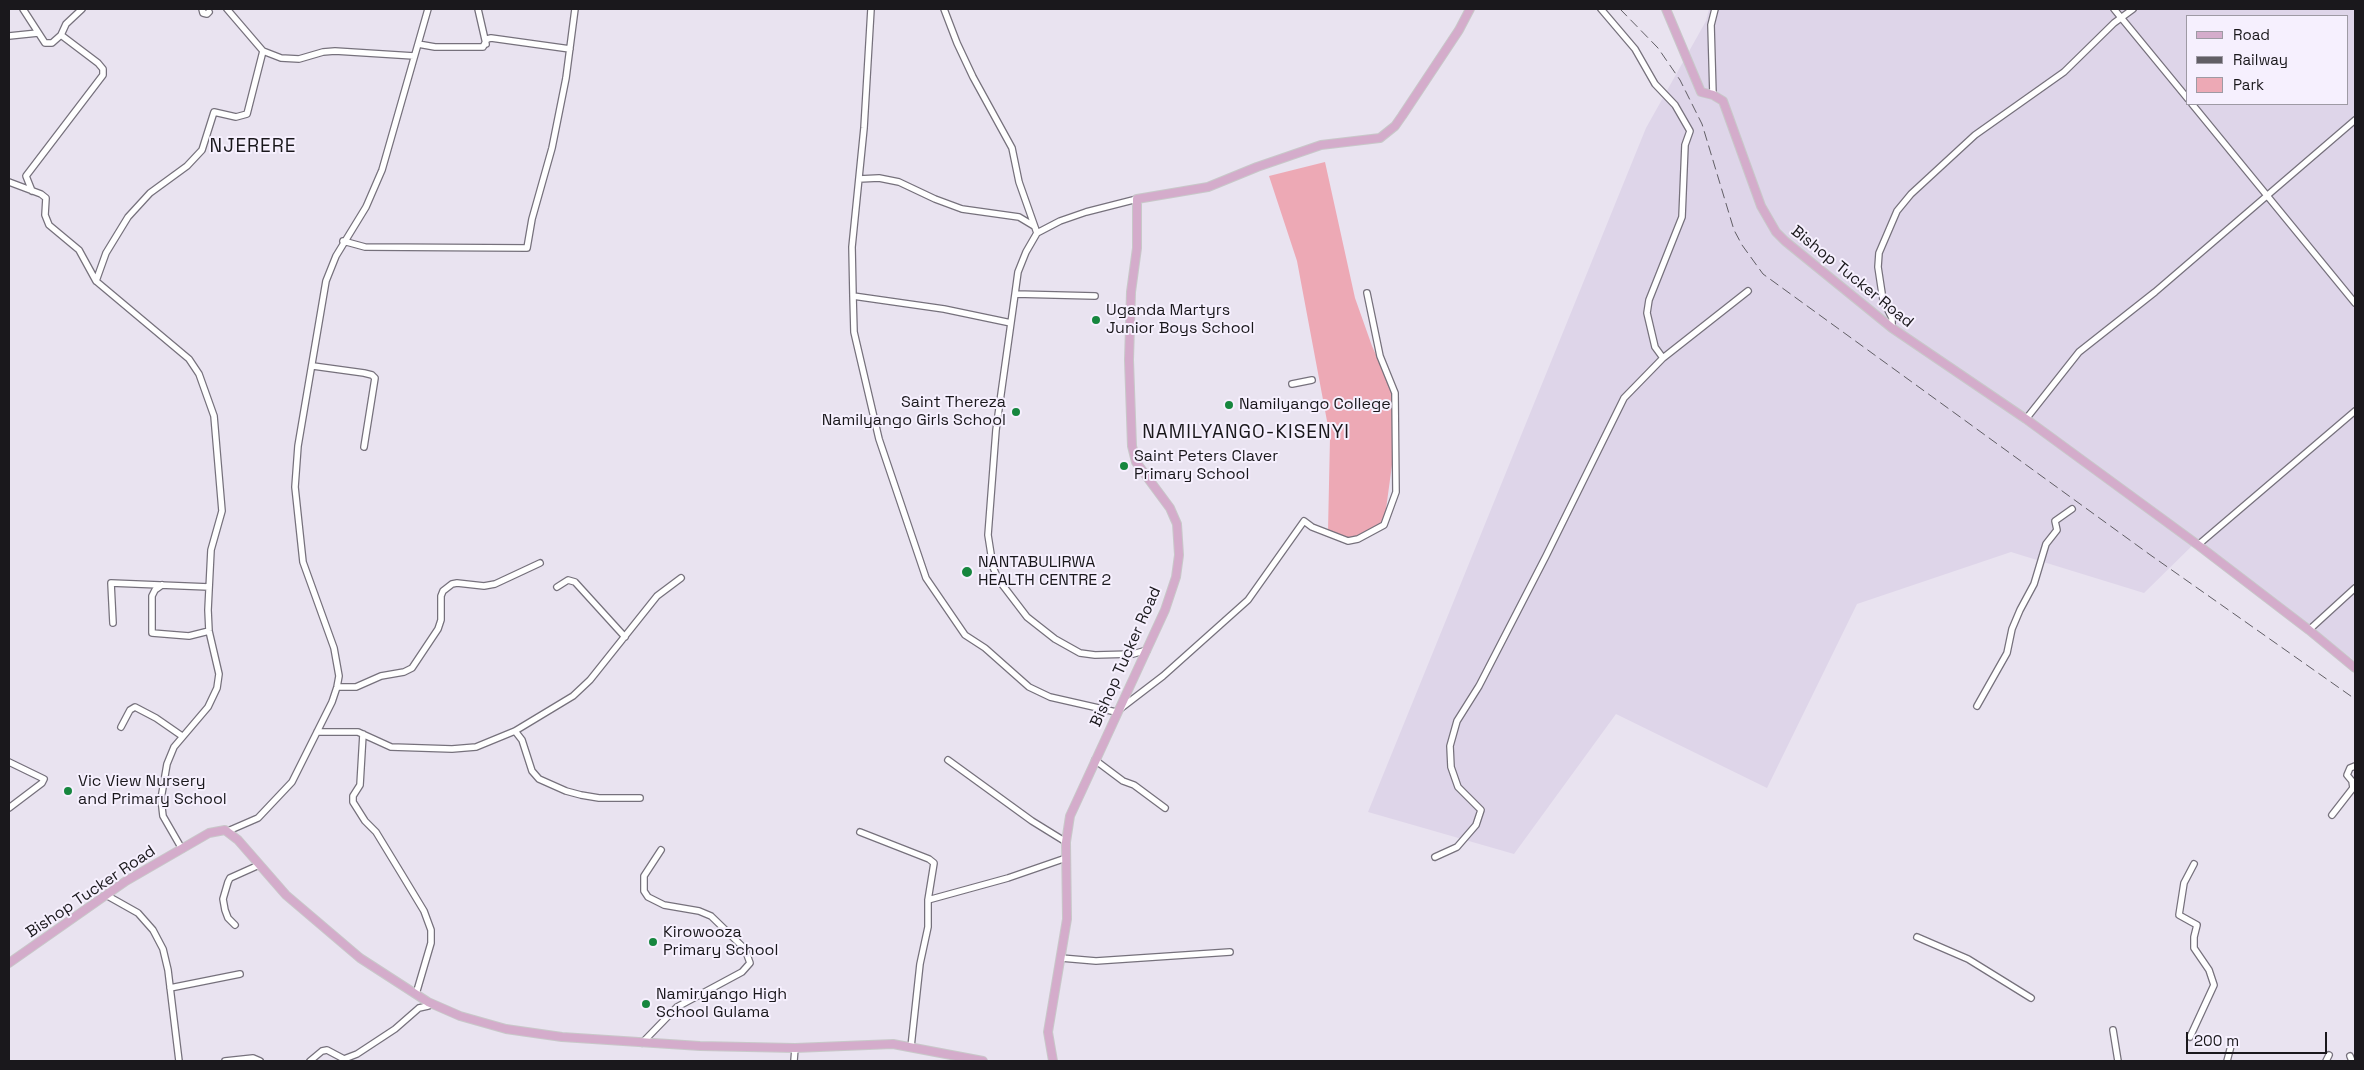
<!DOCTYPE html>
<style>
body{margin:0}
#map{position:relative;width:2364px;height:1070px;overflow:hidden;background:#e9e3f0;font-family:"Space Grotesk",sans-serif}
canvas{display:block}
.frame{position:absolute;inset:0;border:10px solid #1a181c;pointer-events:none}
.legend{position:absolute;left:2186px;top:15px;width:162px;height:90px;box-sizing:border-box;background:#f6f0fe;border:1px solid #9e9aa4;margin:0;padding:6px 9px;list-style:none;font-size:15px;color:#1a181c}
.legend li{display:flex;align-items:center;gap:10px;height:25px}
.legend b{width:25px;border:1px solid #9e9aa4}
.scale{position:absolute;left:2186px;top:1032px;width:141px;height:22px;box-sizing:border-box;border:2px solid #1a181c;border-top:0;padding-left:6px;font-size:15px;line-height:18px;white-space:nowrap;color:#1a181c;-webkit-text-stroke:4px #f6f0fe;paint-order:stroke}
</style>
<div id="map">
<canvas width="2364" height="1070"></canvas>
<div class="frame"></div>
<ul class="legend">
<li><b style="height:6px;background:#d4accb"></b>Road</li>
<li><b style="height:6px;background:#615e65"></b>Railway</li>
<li><b style="height:14px;background:#eda9b5"></b>Park</li>
</ul>
<div class="scale">200 m</div>
</div>
<script>
const ctx = document.querySelector('canvas').getContext('2d');
ctx.lineJoin = 'round';
function paint(path, color) { ctx.fillStyle = color; ctx.fill(path, 'evenodd'); }
const shape = rows => new Path2D(rows.map(r => 'M' + r).join(''));
function stroke(path, color, width, dash) { ctx.strokeStyle = color; ctx.lineWidth = width; ctx.lineCap = dash ? 'butt' : 'round'; ctx.setLineDash(dash || []); ctx.stroke(path); }
function drawText(font, color, halo, rows, align = 'center') {
  ctx.font = font + ' "Space Grotesk",sans-serif'; ctx.lineWidth = 4; ctx.setLineDash([]); ctx.textBaseline = 'middle'; ctx.strokeStyle = halo; ctx.fillStyle = color; for (const [text, x, y, turn = 0] of rows) {
    ctx.save(); ctx.translate(x, y); ctx.rotate((+turn || 0) * Math.PI / 180); ctx.textAlign = isNaN(turn) ? turn : align; if (halo) ctx.strokeText(text, 0, 0); ctx.fillText(text, 0, 0); ctx.restore();
  }
}
paint(shape([
 [1709,9,2355,9,2355,661,2197,541,2144,593,2011,552,1857,604,1767,788,1616,714,1514,854,1368,812,1646,128,1706,21],
 [2188,16,2348,16,2348,104,2188,104]
]), '#ded5e9');
paint(shape([
 [1325,162,1355,298,1372,346,1391,388,1394,450,1384,524,1351,539,1328,531,1330,437,1297,261,1269,176]
]), '#eda9b5');
const minor = shape([
 [23,9,45,43,52,43,61,35,98,63,103,69,103,75,26,176,32,191],
 [202,9,203,13,207,14,209,12],
 [227,9,263,51,281,58,299,59,323,52,335,51,414,56],
 [478,9,486,44],
 [871,9,864,128,852,247,853,296,854,332,879,439,926,578,965,635,985,648,1029,687,1050,697,1116,712,1163,676,1248,600,1304,521,1312,527,1348,541,1358,539,1384,525,1396,492,1395,393,1380,356,1367,293],
 [944,9,957,43,973,77,1012,148,1019,182,1037,233],
 [1601,9,1635,49,1655,84,1675,105,1690,131,1685,145,1682,217,1649,300,1647,313,1655,347,1663,358],
 [2114,9,2188,99],
 [61,35,66,24,82,9],
 [9,36,38,33],
 [418,44,435,47,483,47,487,39,491,38,570,49],
 [1713,95,1711,25,1715,9],
 [2192,104,2355,303],
 [859,179,879,178,899,182,935,199,962,209,1019,217,1034,226],
 [9,182,41,194,46,198,45,215,49,225,79,250,96,281],
 [1137,199,1086,212,1060,221,1037,233,1026,252,1018,272,1015,294,996,430,988,535,993,567,998,579,1027,617,1055,639,1080,653,1095,655,1133,654,1147,650],
 [343,241,365,247,527,248,532,219,552,148,566,78,575,9],
 [1015,294,1095,296],
 [853,296,944,309,1011,323],
 [1892,328,1892,318,1883,300,1878,267,1879,253,1897,211,1911,194,1975,135,2064,72,2114,23,2133,9],
 [313,366,364,373,372,375,375,378,364,447],
 [1292,384,1312,380],
 [2026,419,2079,352,2155,292,2355,120],
 [2198,545,2355,411],
 [162,585,155,590,152,596,152,633,189,636,209,631],
 [557,587,568,580,575,582,625,637],
 [113,623,111,583,209,587],
 [2309,630,2355,588],
 [337,687,356,687,381,676,404,672,412,668,438,629,441,620,441,596,443,591,452,584,457,583,484,586,495,584,540,563],
 [1977,706,2007,653,2012,629,2020,610,2034,584,2046,544,2057,530,2055,521,2072,509],
 [121,727,130,710,135,707,156,718,182,736],
 [515,731,522,740,532,771,539,779,566,791,581,795,599,798,640,798],
 [317,732,358,732,391,747,452,749,476,747,515,731,573,696,590,680,657,596,681,578],
 [363,734,360,785,353,796,353,802,365,821,376,832,401,873,424,911,431,930,431,943,416,994],
 [948,760,1032,821,1066,842],
 [1095,760,1123,781,1134,785,1165,808],
 [9,762,44,779,42,783,9,808],
 [2332,815,2353,788,2352,781,2347,775,2350,768,2355,766],
 [228,831,258,818,292,782,332,702,337,687,339,676,334,648,303,562,295,487,298,446,326,281,336,256,366,207,382,170,428,9],
 [860,832,929,859,934,863,928,900,928,927,920,964,911,1047],
 [182,849,163,816,161,799,167,764,174,747,208,707,217,688,219,674,209,631,208,610,211,550,222,511,214,416,199,374,189,359,96,281,106,253,128,217,150,193,187,166,202,150,214,112,236,117,247,114,263,51],
 [1435,857,1457,847,1476,825,1481,810,1458,787,1451,767,1450,746,1457,721,1479,686,1546,556,1624,398,1663,358,1748,291],
 [106,895,138,913,153,930,163,949,168,970,179,1061],
 [928,900,1008,878,1066,858],
 [235,925,228,918,225,910,223,899,228,882,230,878,259,865],
 [1917,937,1968,959,2031,998],
 [1061,958,1096,961,1230,952],
 [170,988,240,974],
 [2113,1030,2118,1061],
 [2190,1037,2214,985,2209,970,2194,948,2194,937,2197,925,2179,915,2184,883,2194,864],
 [642,1043,677,1007,742,972,750,963,745,949,711,916,699,911,664,905,648,897,644,891,644,876,661,850],
 [2350,1056,2352,1061],
 [225,1061,253,1058,260,1061],
 [310,1061,322,1051,327,1050,344,1059,357,1054,395,1029,419,1008,428,1006],
 [794,1061,795,1048],
 [2227,1061,2232,1042],
 [2326,1061,2329,1055]
]);
const major = shape([
 [1666,9,1701,92,1713,95,1723,101,1761,206,1776,232,1785,241,1892,328,2026,419,2198,545,2309,630,2355,668],
 [9,963,126,881,209,833,225,830,238,840,286,895,360,958,428,1002,460,1016,506,1029,562,1037,700,1046,795,1048,893,1044,983,1061],
 [1053,1061,1048,1032,1067,919,1066,842,1070,816,1165,610,1176,577,1179,555,1177,524,1170,508,1136,462,1132,446,1129,360,1131,292,1137,248,1137,199,1208,187,1257,167,1321,145,1380,138,1395,126,1402,116,1459,30,1470,9]
]);
stroke(minor, '#76717c', 8);
stroke(major, '#c8c8c9', 10);
stroke(minor, '#fff', 5.5);
stroke(major, '#d4accb', 8);
stroke(shape([
 [1620,9,1658,48,1680,80,1702,124,1734,230,1742,245,1763,274,2149,554,2355,699]
]), '#615e65', 1, [10, 5]);
for (const [x, y, r, color] of [
 [1096,320,5,"#16863e"],
 [1229,405,5,"#16863e"],
 [1016,412,5,"#16863e"],
 [1124,466,5,"#16863e"],
 [967,572,6,"#16863e"],
 [68,791,5,"#16863e"],
 [653,942,5,"#16863e"],
 [646,1004,5,"#16863e"]
]) { const dot = new Path2D(); dot.arc(x, y, r, 0, 2 * Math.PI); ctx.fillStyle = color; ctx.fill(dot); stroke(dot, '#f6f0fe', 2); }
drawText('16px', '#1a181c', '#f6f0fe', [
 ["Bishop Tucker Road",1852,277,39],
 ["Bishop Tucker Road",1126,657,-66],
 ["Bishop Tucker Road",91,892,-34]
]);
drawText('16px', '#1a181c', '#f6f0fe', [
 ["Uganda Martyrs",1106,311],
 ["Junior Boys School",1106,329],
 ["Saint Thereza",1006,403,"right"],
 ["Namilyango Girls School",1006,421,"right"],
 ["Namilyango College",1239,405],
 ["Saint Peters Claver",1134,457],
 ["Primary School",1134,475],
 ["NANTABULIRWA",978,563],
 ["HEALTH CENTRE 2",978,581],
 ["Vic View Nursery",78,782],
 ["and Primary School",78,800],
 ["Kirowooza",663,933],
 ["Primary School",663,951],
 ["Namiryango High",656,995],
 ["School Gulama",656,1013]
], 'left');
ctx.letterSpacing = '1px';
drawText('19px', '#1a181c', '#f6f0fe', [
 ["NJERERE",253,147],
 ["NAMILYANGO-KISENYI",1246,433]
]);
ctx.letterSpacing = '0px';
</script>
